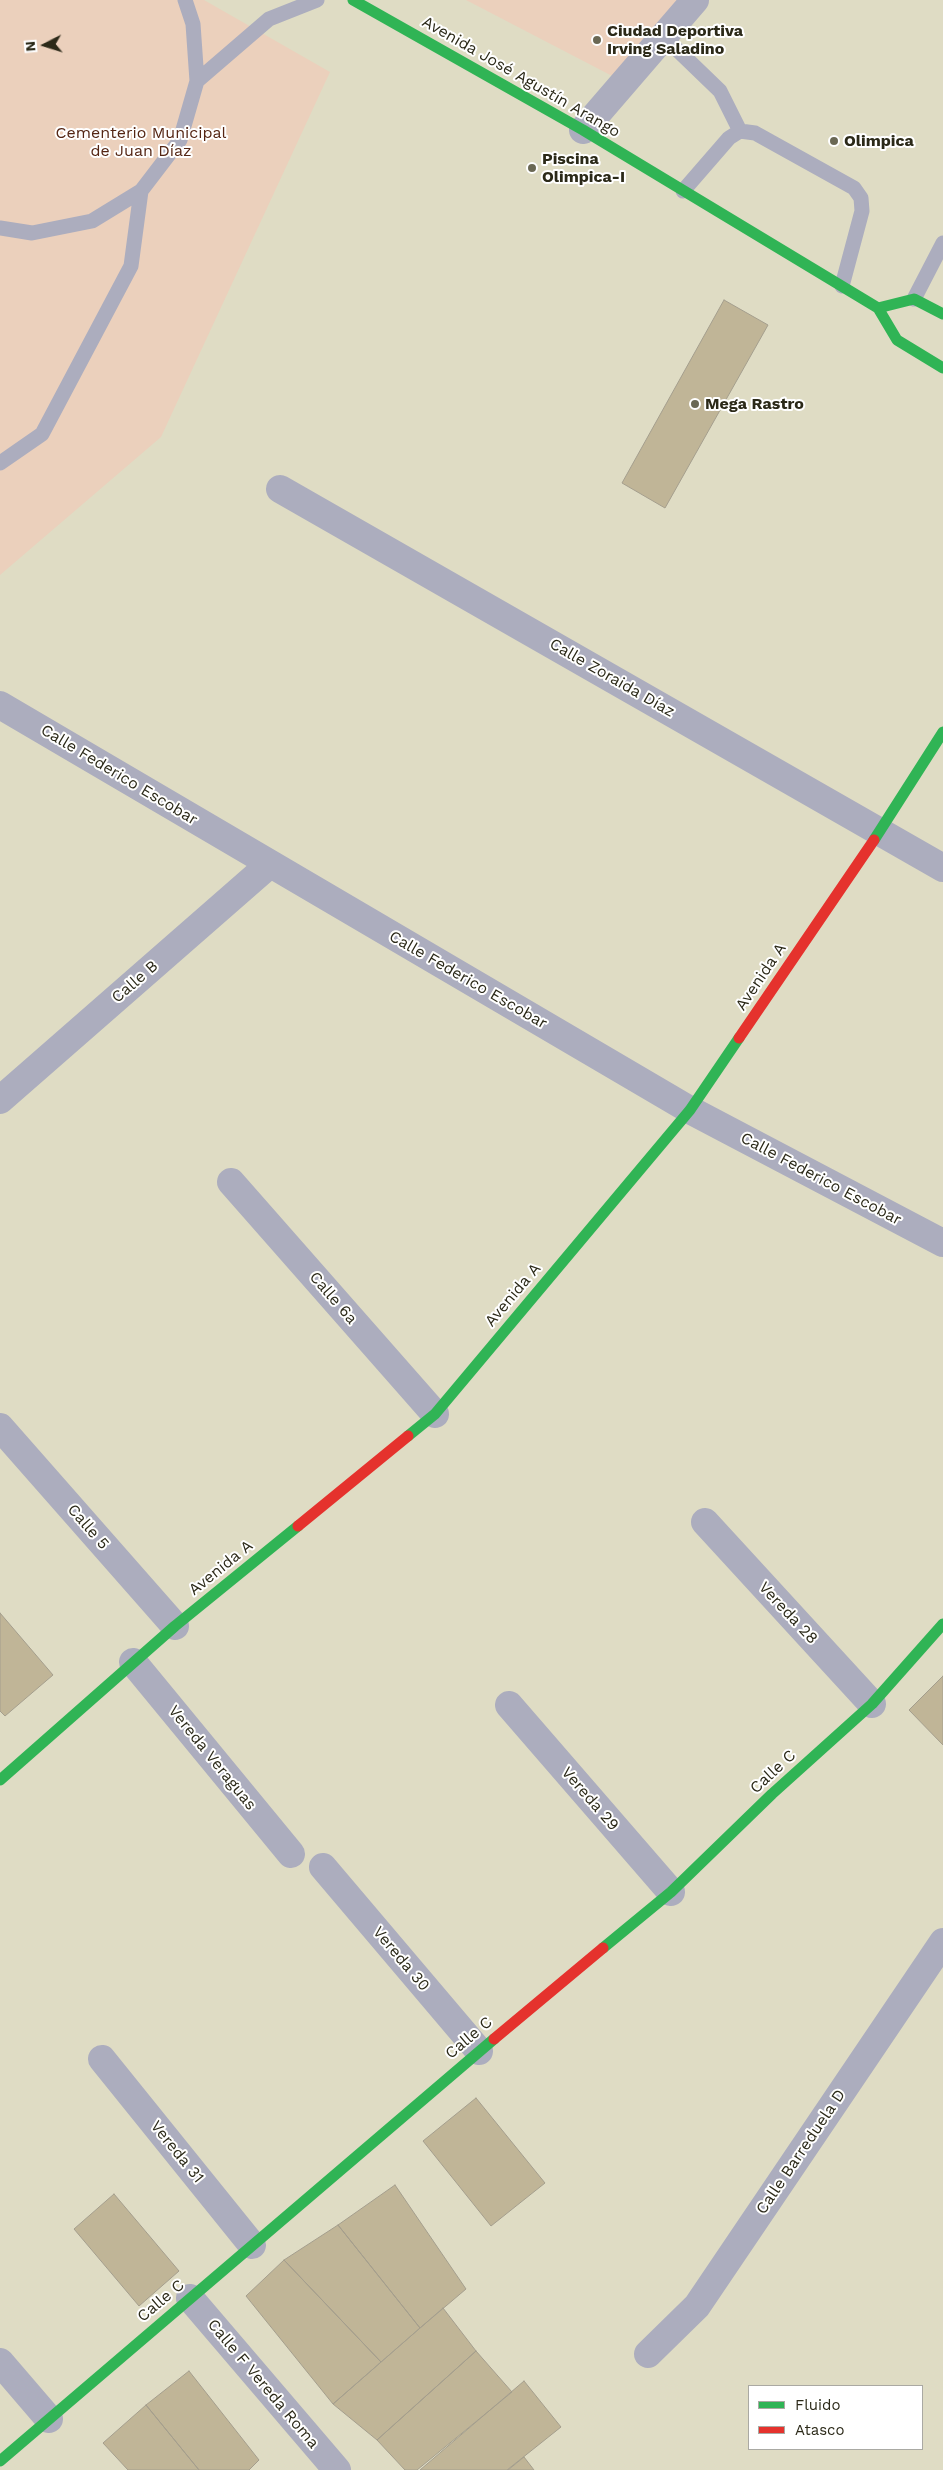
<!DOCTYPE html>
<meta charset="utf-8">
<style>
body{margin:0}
#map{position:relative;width:943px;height:2470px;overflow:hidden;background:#dfdcc4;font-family:"Work Sans",sans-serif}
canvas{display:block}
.legend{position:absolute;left:748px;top:2385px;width:175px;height:65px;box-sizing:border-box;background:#fff;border:1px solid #aaa9a3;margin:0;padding:6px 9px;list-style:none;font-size:15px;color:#2b2918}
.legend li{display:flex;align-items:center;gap:10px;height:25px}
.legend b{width:25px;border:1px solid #aaa9a3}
.north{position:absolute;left:20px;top:20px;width:50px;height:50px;-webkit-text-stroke:4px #fff;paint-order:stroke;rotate:265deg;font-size:14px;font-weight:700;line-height:20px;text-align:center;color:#2b2918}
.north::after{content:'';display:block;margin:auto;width:18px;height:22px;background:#2b2918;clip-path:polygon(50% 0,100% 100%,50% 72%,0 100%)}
</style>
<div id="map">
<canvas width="943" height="2470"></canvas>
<ul class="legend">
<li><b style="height:6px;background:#30b455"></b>Fluido</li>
<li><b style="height:6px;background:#e5322d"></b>Atasco</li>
</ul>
<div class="north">N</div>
</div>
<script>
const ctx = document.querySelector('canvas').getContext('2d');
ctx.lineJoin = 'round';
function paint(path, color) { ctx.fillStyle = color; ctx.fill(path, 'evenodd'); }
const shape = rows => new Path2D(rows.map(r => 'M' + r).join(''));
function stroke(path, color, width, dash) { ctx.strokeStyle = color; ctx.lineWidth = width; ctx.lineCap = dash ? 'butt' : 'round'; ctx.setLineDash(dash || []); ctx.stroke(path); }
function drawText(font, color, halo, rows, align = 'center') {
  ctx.font = font + ' "Work Sans",sans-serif'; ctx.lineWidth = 4; ctx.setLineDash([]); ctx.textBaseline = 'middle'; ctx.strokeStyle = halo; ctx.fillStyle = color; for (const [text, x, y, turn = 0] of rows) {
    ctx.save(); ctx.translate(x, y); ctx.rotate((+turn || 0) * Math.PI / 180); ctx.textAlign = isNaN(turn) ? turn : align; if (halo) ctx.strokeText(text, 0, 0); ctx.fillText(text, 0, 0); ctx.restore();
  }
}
paint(shape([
 [0,0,204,0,330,72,161,437,0,575],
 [466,0,688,0,618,79]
]), '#ebd0bc');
const building = shape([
 [724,300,768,325,665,508,622,483,724,300],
 [0,1613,53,1675,5,1716,0,1711,0,1613],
 [943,1676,943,1745,909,1710,943,1676],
 [476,2098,545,2183,491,2226,423,2141,476,2098],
 [395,2185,466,2289,420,2328,338,2225,395,2185],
 [114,2194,179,2271,139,2306,74,2229,114,2194],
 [338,2225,420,2328,381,2362,284,2260,338,2225],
 [284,2260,381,2362,333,2404,246,2296,284,2260],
 [443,2308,476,2351,377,2440,333,2404,443,2308],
 [476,2351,512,2392,417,2470,405,2470,377,2440,476,2351],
 [189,2371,259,2460,249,2470,199,2470,146,2405,189,2371],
 [524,2381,561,2427,507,2470,420,2470,524,2381],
 [146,2405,199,2470,128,2470,103,2443,146,2405],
 [524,2457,534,2470,508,2470,524,2457]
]);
paint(building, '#c0b597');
stroke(building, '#a49e8d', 1);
stroke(shape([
 [663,36,720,91,740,131],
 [197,81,269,19,317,0],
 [683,191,729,138,740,131,755,133,854,188,861,198,862,211,842,286],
 [0,228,32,233,92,221,141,191,180,140,197,81,193,24,185,0],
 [914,299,943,243],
 [0,463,42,434,131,266,141,191]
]), '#acadbe', 15);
stroke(shape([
 [583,130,695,0],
 [280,489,943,868],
 [0,705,690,1110,943,1243],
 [0,1100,270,864],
 [231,1182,435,1414],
 [0,1427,175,1626],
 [705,1522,872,1704],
 [133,1662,291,1854],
 [509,1705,671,1892],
 [323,1867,479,2051],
 [102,2059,252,2245],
 [190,2298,337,2470],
 [648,2354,697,2306,943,1942],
 [0,2362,49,2419]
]), '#acadbe', 28);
stroke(shape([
 [353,0,583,130,878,308,897,340,943,368],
 [878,308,914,299,943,314],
 [874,840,943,732],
 [408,1436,435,1414,690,1110,739,1038],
 [0,1780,175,1626,298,1526],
 [603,1948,671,1892,772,1794,872,1704,943,1624],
 [0,2461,494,2039]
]), '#30b455', 11);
stroke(shape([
 [739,1038,874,840],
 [298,1526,408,1436],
 [494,2039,603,1948]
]), '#e5322d', 11);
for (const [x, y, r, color] of [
 [597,40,5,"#6a6854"],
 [834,141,5,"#6a6854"],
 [532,168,5,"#6a6854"],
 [695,404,5,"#6a6854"]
]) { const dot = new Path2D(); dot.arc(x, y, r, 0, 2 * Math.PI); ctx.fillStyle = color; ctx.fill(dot); stroke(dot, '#fff', 2); }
drawText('bold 16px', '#2b2918', '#fff', [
 ["Ciudad Deportiva",607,31],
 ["Irving Saladino",607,49],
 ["Olimpica",844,141],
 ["Piscina",542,159],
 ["Olimpica-I",542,177],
 ["Mega Rastro",705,404]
], 'left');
drawText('16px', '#2b2918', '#fff', [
 ["Avenida José Agustín Arango",521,77,30],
 ["Calle Zoraida Díaz",612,678,30],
 ["Calle Federico Escobar",119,775,31],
 ["Avenida A",761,977,-56],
 ["Calle Federico Escobar",468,980,30],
 ["Calle B",135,982,-41],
 ["Calle Federico Escobar",821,1179,28],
 ["Avenida A",513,1295,-50],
 ["Calle 6a",333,1298,49],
 ["Calle 5",88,1527,49],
 ["Avenida A",221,1568,-39],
 ["Vereda 28",788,1613,47],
 ["Vereda Veraguas",212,1758,51],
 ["Calle C",773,1772,-43],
 ["Vereda 29",590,1799,49],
 ["Vereda 30",401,1959,50],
 ["Calle C",469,2038,-40],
 ["Vereda 31",177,2152,51],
 ["Calle Barreduela D",801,2152,-56],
 ["Calle C",161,2301,-40],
 ["Calle F Vereda Roma",263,2384,50]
]);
drawText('16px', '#542513', '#fff', [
 ["Cementerio Municipal",141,133],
 ["de Juan Díaz",141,151]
]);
</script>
